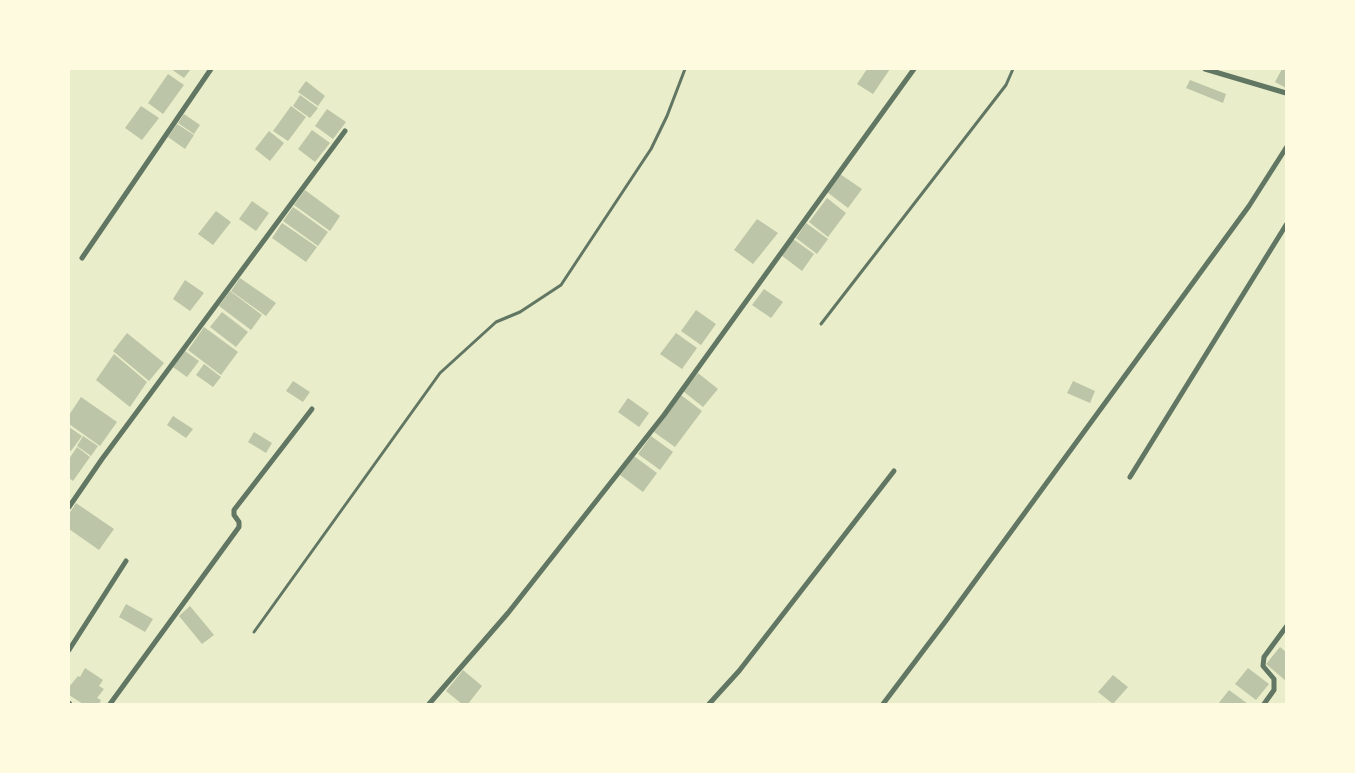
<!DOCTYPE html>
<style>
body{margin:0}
#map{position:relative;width:1355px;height:773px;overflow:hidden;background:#e9edc9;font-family:Karla,sans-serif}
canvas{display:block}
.frame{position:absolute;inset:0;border:70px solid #fefae0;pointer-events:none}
</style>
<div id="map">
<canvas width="1355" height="773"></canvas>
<div class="frame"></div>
</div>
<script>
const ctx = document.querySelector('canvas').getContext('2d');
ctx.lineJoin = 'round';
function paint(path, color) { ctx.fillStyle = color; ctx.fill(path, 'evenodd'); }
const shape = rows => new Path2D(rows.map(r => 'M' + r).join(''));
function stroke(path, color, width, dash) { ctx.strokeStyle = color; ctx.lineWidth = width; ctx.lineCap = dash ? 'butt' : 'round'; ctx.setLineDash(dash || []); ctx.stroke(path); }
paint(shape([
 [171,69,191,69,184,78],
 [867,69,890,69,873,94,857,84],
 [1282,69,1286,69,1286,88,1275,82],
 [168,74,184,85,163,114,148,103],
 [1190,80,1226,94,1223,103,1186,88],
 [306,81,325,96,318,106,298,92],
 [300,95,318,108,310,118,293,106],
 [141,106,159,118,142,140,125,128],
 [291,106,306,117,288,141,273,131],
 [327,109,346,122,333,139,315,126],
 [184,114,200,125,194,134,178,123],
 [177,124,194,135,185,149,168,137],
 [312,130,330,143,315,162,298,149],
 [269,131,284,143,270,161,255,149],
 [840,174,862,189,848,208,827,192],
 [305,190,340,216,330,231,294,205],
 [827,198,846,213,828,237,809,222],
 [252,201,269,213,256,231,239,219],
 [293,207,328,232,318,246,283,221],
 [216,211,231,222,213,245,198,234],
 [757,219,778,233,753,264,734,250],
 [282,223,317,247,306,262,272,238],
 [806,223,828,239,817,254,796,238],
 [793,239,814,254,802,271,781,255],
 [240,278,276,303,266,316,231,291],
 [185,280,204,293,190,311,173,299],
 [764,289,783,302,771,318,752,305],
 [230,291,262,315,251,330,219,306],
 [696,310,716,324,701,345,681,331],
 [222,312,248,332,236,347,210,327],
 [204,327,238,352,221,375,188,350],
 [127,333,164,363,149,381,113,351],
 [676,333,697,348,682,369,660,354],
 [185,351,199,361,187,377,173,367],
 [114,354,147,382,130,407,96,380],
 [204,364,221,377,213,387,196,375],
 [698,373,718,389,703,407,683,391],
 [293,381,310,392,303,402,286,391],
 [1073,381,1095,391,1090,403,1067,393],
 [681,395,702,411,675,447,654,432],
 [81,397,117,422,100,446,69,424,69,415],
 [628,398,649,413,639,427,618,412],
 [173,416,193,429,186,438,167,425],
 [69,427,82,436,71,451,69,450],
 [254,432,272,443,266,453,248,442],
 [83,436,98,446,91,456,77,446],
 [651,436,673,452,660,470,638,454],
 [77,447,90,457,73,481,69,478,69,459],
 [634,456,657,473,643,492,620,475],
 [76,503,114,529,99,550,69,529,69,514],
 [126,604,153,619,145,632,119,617],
 [190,606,214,635,202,644,179,616],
 [1280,647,1286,652,1286,681,1266,664],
 [85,668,103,680,99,686,104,689,97,698,101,700,99,704,83,704,69,695,69,687,78,676,80,677],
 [1248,668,1269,684,1256,700,1235,684],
 [463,670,482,686,468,704,462,704,446,691],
 [1113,675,1128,687,1113,704,1098,692],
 [1229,690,1248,704,1218,704]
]), '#bcc5a7');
stroke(shape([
 [821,324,1006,85,1013,69],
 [254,632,440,373,496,322,520,312,561,285,651,149,667,116,685,69]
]), '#617663', 3);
stroke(shape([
 [1205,69,1286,93],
 [82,258,211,69],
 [1130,477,1286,225],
 [69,507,102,459,345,131],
 [69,650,126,561],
 [69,703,70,704],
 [110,704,239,527,239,522,234,515,234,510,312,409],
 [429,704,508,613,664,415,914,69],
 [709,704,739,671,894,471],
 [883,704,945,622,1249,206,1286,148],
 [1264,704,1274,690,1274,679,1263,666,1264,657,1286,627]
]), '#617663', 5);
</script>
